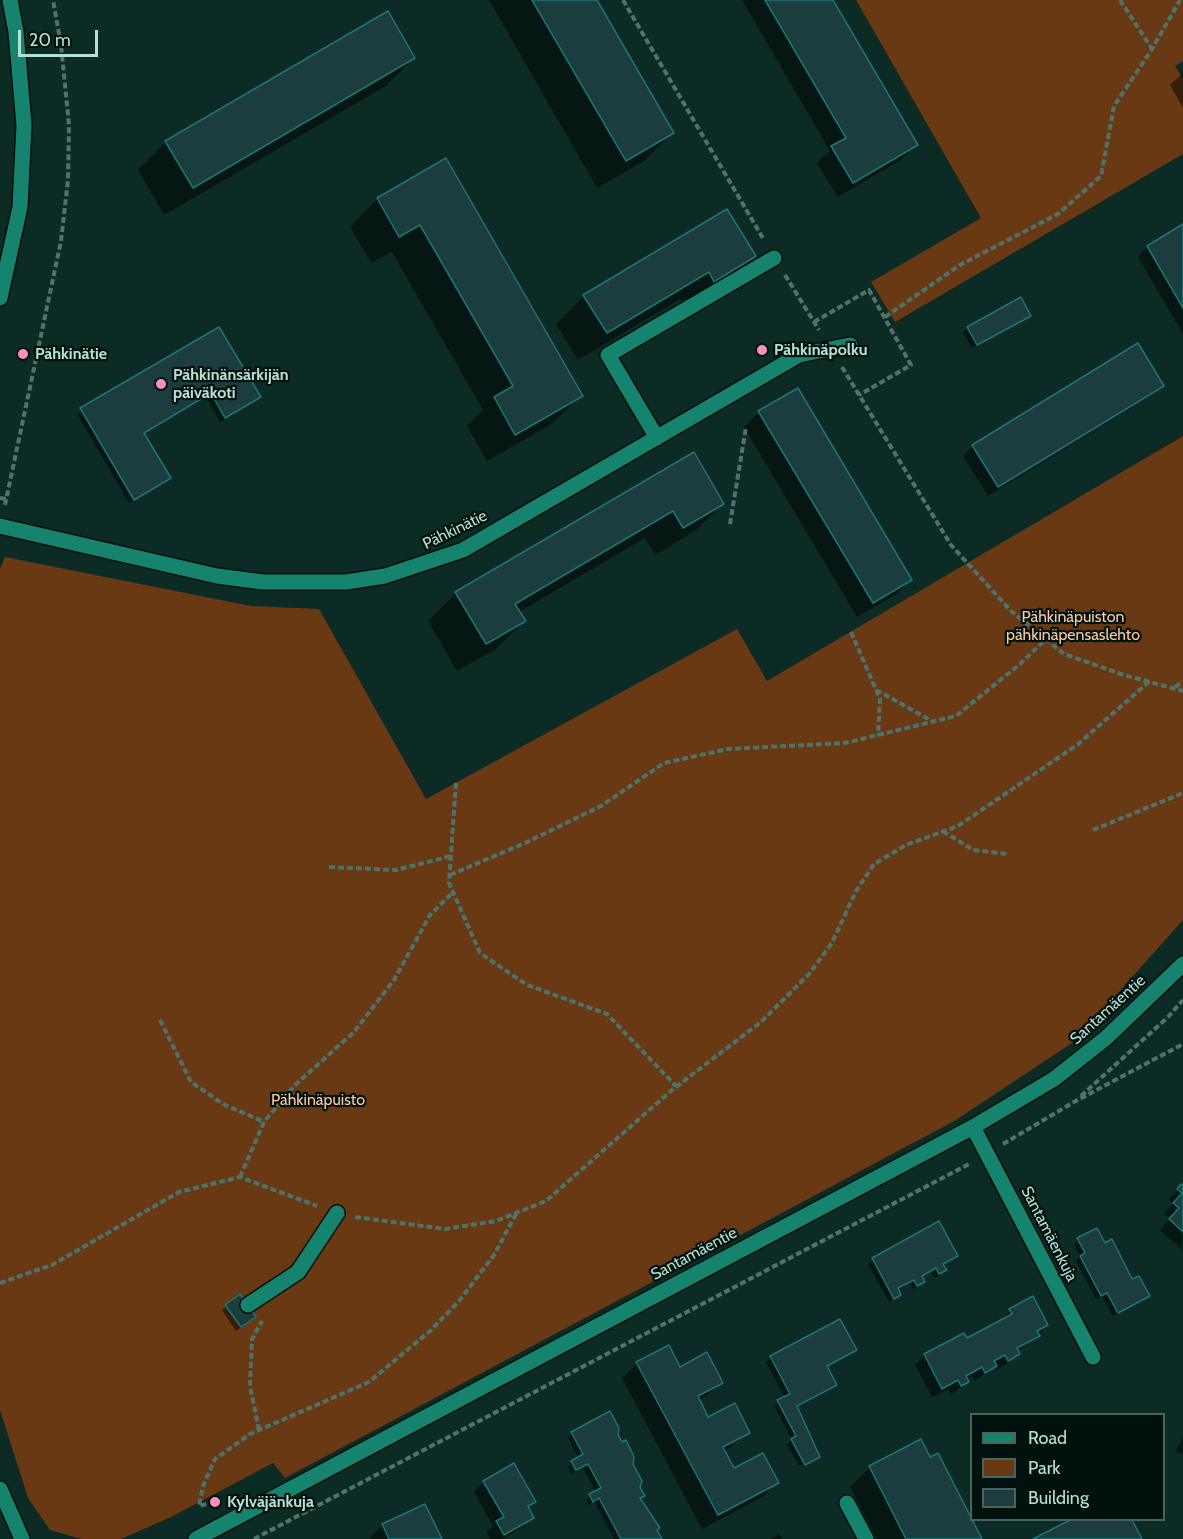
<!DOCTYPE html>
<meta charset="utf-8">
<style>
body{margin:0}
#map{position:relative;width:1183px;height:1539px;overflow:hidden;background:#0c2b25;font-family:Cabin,sans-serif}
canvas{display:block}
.legend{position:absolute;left:970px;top:1413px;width:195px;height:108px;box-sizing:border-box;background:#01120e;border:2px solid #49645d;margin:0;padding:8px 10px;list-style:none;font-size:18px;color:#b4e0d3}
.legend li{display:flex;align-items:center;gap:12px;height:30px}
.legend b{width:30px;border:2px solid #49645d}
.scale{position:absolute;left:18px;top:30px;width:80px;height:27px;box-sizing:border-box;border:3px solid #b4e0d3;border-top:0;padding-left:8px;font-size:18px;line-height:21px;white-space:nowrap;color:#b4e0d3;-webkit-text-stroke:4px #01120e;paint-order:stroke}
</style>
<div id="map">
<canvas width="1183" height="1539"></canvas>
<ul class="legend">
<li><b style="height:8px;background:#16836f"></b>Road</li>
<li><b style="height:16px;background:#683913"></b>Park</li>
<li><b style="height:16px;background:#1b3d3d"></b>Building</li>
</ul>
<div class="scale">20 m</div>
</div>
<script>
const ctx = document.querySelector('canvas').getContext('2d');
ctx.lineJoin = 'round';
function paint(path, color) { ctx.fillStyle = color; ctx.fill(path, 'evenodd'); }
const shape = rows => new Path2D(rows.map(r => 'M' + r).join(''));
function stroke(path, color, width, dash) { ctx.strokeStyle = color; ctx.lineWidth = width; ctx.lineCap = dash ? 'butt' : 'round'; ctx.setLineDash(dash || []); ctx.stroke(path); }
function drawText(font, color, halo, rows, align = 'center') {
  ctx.font = font + ' Cabin,sans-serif'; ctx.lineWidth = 4.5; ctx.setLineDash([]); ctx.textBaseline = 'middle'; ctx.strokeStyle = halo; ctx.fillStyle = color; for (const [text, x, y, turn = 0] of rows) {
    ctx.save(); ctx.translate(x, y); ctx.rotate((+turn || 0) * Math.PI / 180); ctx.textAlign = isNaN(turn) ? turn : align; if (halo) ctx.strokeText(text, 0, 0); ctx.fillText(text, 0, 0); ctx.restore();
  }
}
paint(shape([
 [856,0,1183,0,1183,61,1175,66,1183,79,1183,154,895,322,871,282,981,218],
 [1183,436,1183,920,1075,1041,956,1120,285,1478,273,1463,171,1517,121,1539,81,1539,50,1530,28,1498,0,1410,0,569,5,557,251,606,319,609,426,799,737,629,767,681]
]), '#683913');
paint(shape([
 [489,0,595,0,672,133,644,161,597,188],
 [742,0,831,0,916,145,901,160,838,197,817,163,830,151],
 [414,58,386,86,164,215,138,170,166,142],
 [1183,73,1183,108,1170,85],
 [446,160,581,395,553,423,487,461,467,426,483,410,392,252,371,263,350,227,377,199],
 [1183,226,1183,334,1138,257,1147,247],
 [754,256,726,284,686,309,680,299,578,360,556,324,584,296],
 [1029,316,972,348,963,332,968,328],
 [218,329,259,397,220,422,206,397,143,434,169,478,129,503,77,414],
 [1162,385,1152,395,988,496,963,456,973,446],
 [759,412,910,580,895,595,857,617,744,427],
 [694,454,723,504,695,531,655,555,645,538,519,612,524,621,496,649,457,671,428,621,456,593],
 [1182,1186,1183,1187,1182,1250,1160,1230,1170,1219,1164,1214,1173,1204,1169,1199],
 [939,1223,956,1256,942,1266,945,1270,940,1275,934,1278,931,1271,921,1277,923,1281,919,1286,913,1289,910,1283,897,1290,899,1294,889,1302,868,1264],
 [1078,1240,1104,1245,1132,1281,1148,1296,1113,1316,1102,1296,1096,1299,1076,1261,1080,1257,1074,1244],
 [226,1306,250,1321,236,1331,222,1310],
 [1010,1310,1046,1325,1038,1336,1017,1352,1008,1363,997,1369,995,1365,975,1381,972,1376,966,1379,967,1382,951,1395,948,1389,932,1397,915,1365,924,1355,963,1335,966,1340,1001,1321],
 [855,1349,826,1367,835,1385,831,1389,796,1408,815,1458,799,1466,787,1445,792,1440,774,1406,785,1398,766,1362,771,1357],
 [637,1364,679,1369,722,1382,699,1402,708,1419,749,1432,724,1452,734,1470,777,1482,762,1497,702,1529,622,1378],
 [572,1433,616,1435,643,1495,639,1499,660,1539,614,1539,594,1501,588,1505,586,1500,596,1492,583,1468,578,1471,573,1462,579,1459,568,1438],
 [1183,1437,1183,1454,1176,1451],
 [920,1441,981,1539,877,1539,850,1487,870,1467],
 [571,1464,575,1472,571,1474,568,1467],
 [484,1482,534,1502,527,1509,532,1517,523,1527,502,1539,490,1539,487,1532,493,1526,474,1492],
 [1074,1520,1130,1520,1140,1539,1036,1539],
 [383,1525,440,1539,369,1539],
 [780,1534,782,1539,770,1539]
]), '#0007');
const building = shape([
 [532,0,597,0,674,133,626,161,532,0],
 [765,0,833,0,918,145,853,183,831,146,846,138,765,0],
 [388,11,415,58,193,188,165,141,388,11],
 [446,158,583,396,515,435,494,397,513,386,420,225,399,237,377,198,446,158],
 [727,209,756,256,714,282,709,272,607,333,583,295,727,209],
 [1183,224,1183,308,1147,246,1183,224],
 [1021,297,1031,316,977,345,967,327,1021,297],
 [219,327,261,397,225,418,211,393,144,433,171,478,134,500,80,408,219,327],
 [1138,343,1164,386,998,487,972,445,1138,343],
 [798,388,912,580,873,603,758,411,798,388],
 [694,452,724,504,683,528,673,511,515,604,526,621,486,644,455,592,694,452],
 [1181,1184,1183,1185,1183,1232,1169,1219,1179,1208,1173,1203,1182,1193,1177,1189,1181,1184],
 [939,1221,958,1256,943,1264,947,1270,939,1274,936,1268,922,1276,925,1282,917,1286,914,1280,898,1288,901,1295,894,1299,872,1258,939,1221],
 [1097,1228,1105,1243,1112,1239,1132,1279,1139,1276,1150,1296,1118,1313,1107,1293,1101,1296,1080,1256,1085,1253,1077,1238,1097,1228],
 [240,1294,256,1317,241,1327,225,1305,240,1294],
 [1033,1296,1048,1325,1037,1331,1040,1336,1017,1348,1020,1354,1008,1361,1005,1355,994,1361,997,1366,985,1373,982,1367,966,1376,969,1382,961,1386,958,1380,942,1389,924,1354,964,1333,967,1338,1012,1314,1009,1309,1033,1296],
 [840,1319,857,1350,827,1366,837,1385,797,1406,820,1457,805,1465,791,1439,796,1436,777,1400,790,1394,770,1356,840,1319],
 [669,1345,680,1367,707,1352,723,1383,698,1396,708,1417,735,1403,750,1433,723,1447,734,1468,763,1453,779,1483,718,1515,636,1362,669,1345],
 [610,1411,619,1428,618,1435,622,1442,626,1440,634,1457,633,1464,642,1481,640,1487,645,1496,640,1498,660,1528,657,1530,662,1539,621,1539,599,1498,593,1502,589,1494,601,1488,588,1464,576,1470,571,1461,583,1454,571,1432,610,1411],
 [921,1439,930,1457,938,1453,982,1539,906,1539,869,1466,921,1439],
 [514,1463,536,1502,528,1506,534,1518,504,1535,496,1521,504,1517,483,1481,514,1463],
 [425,1504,442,1539,389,1539,382,1524,425,1504],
 [1070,1520,1132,1520,1142,1539,1033,1539,1070,1520]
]);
paint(building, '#1b3d3d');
stroke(building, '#1f7475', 1.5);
const minor = shape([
 [0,298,20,207,24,125,16,32,10,0],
 [657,438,608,355,774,258],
 [0,526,217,576,263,582,346,582,385,576,463,550,799,355,850,345],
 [973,1127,1093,1357],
 [248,1305,298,1272,337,1213],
 [0,1489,22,1539],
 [847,1503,866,1539],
 [196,1539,973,1127,1054,1079,1106,1038,1183,964]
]);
stroke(minor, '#05110e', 18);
stroke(shape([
 [623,0,764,240],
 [1120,0,1152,49],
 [785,275,819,330],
 [885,317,960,265,1058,214,1101,176,1114,106,1152,49,1180,0],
 [814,322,869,290,911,365,859,395],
 [842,367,951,545,1011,611,1064,654,1124,675,1183,691],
 [0,498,6,499],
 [5,505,61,241,68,180,69,125,61,45,53,0],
 [730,524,746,427],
 [851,632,880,699,878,735],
 [1175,687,1183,682],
 [876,690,932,721],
 [456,783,449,883,480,953,527,985,607,1014,676,1086],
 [1093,830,1183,793],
 [943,831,973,850,1007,854],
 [329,867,396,870,451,856],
 [450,875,525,843,601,806,664,763,728,749,845,743,956,716,1020,664,1046,639],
 [160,1020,191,1082,223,1104,264,1122],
 [1081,1096,1168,1017,1183,1000],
 [1003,1144,1074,1102,1183,1044],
 [240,1177,264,1122,294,1086,354,1032,394,980,430,915,453,892],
 [355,1217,445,1229,496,1221,546,1201,672,1090,761,1022,809,974,832,943,856,891,874,864,906,845,958,826,1077,745,1151,680],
 [0,1283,52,1265,179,1192,240,1177,317,1206],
 [259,1430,250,1386,252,1339,262,1321],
 [215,1502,199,1506,203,1486,215,1459,250,1434,369,1382,430,1331,459,1301,494,1255,516,1214],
 [254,1539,971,1163]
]), '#4f736a', 4, [6, 3]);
stroke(minor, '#16836f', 15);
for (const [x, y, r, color] of [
 [762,350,6,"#ff8eba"],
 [23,354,6,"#ff8eba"],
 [161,384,6,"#ff8eba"],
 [215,1502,6,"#ff8eba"]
]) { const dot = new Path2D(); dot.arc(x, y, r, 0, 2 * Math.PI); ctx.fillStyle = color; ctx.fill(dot); stroke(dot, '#01120e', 2); }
drawText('bold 16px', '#b4e0d3', '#01120e', [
 ["Pähkinäpolku",774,350],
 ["Pähkinätie",35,354],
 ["Pähkinänsärkijän",173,375],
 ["päiväkoti",173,393],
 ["Kylväjänkuja",227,1502]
], 'left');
drawText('16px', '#b4e0d3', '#01120e', [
 ["Pähkinätie",455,530,-26],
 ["Santamäentie",1108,1010,-42],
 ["Santamäenkuja",1049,1234,63],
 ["Santamäentie",694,1254,-28]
]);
drawText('16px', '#fcc7a3', '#01120e', [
 ["Pähkinäpuiston",1073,617],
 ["pähkinäpensaslehto",1073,635],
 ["Pähkinäpuisto",318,1100]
]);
</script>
